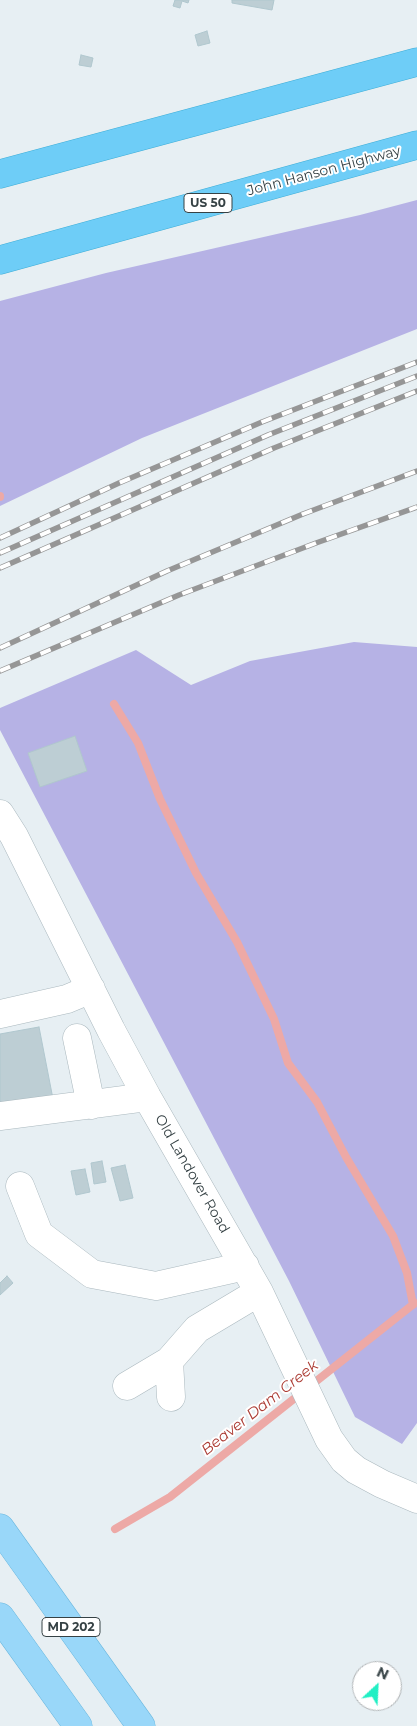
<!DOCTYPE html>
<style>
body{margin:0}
#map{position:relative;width:417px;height:1726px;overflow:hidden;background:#e7eff3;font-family:Montserrat,sans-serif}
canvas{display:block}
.north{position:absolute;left:352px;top:1661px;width:50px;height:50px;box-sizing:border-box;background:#fff;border:1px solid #afb3b5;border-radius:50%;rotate:25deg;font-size:14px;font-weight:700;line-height:20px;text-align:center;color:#364245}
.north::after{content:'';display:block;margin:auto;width:18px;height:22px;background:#21efc4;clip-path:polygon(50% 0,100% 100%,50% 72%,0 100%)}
</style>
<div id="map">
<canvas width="417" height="1726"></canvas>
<div class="north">N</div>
</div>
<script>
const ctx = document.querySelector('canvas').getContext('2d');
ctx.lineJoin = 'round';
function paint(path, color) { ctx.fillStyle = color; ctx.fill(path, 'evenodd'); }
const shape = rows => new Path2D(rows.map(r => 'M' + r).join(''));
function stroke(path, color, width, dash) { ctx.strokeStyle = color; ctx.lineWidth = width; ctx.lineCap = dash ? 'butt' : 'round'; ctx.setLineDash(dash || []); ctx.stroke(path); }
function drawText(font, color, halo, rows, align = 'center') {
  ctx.font = font + ' Montserrat,sans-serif'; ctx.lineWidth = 4; ctx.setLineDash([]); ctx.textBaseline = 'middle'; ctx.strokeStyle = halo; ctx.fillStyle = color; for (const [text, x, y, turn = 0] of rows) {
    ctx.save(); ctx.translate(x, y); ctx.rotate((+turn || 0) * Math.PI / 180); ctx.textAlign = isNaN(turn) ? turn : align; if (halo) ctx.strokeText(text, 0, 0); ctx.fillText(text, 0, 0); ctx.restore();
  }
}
paint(shape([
 [417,200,417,329,142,438,0,506,0,301,106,273,360,215],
 [354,642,417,647,417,1423,402,1444,355,1417,289,1281,0,730,0,708,136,650,191,685,250,661]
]), '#b6b2e5');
stroke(shape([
 [0,496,0,497],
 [114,704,138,743,160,799,196,873,237,942,274,1019,288,1063,317,1102,346,1157,393,1236,407,1273,413,1305],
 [115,1529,170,1497,415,1303]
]), '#eda9a6', 8);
const building = shape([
 [175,0,189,0,188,3,182,1,180,8,173,6,175,0],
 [232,0,274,0,272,10,232,3,232,0],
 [207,31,210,43,198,46,195,35,207,31],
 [81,55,93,58,91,67,79,65,81,55],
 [75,736,87,771,40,787,28,753,75,736],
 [39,1027,53,1099,0,1109,0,1034,39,1027],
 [102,1161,106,1182,94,1184,91,1163,102,1161],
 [125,1165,133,1198,120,1201,111,1168,125,1165],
 [85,1169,90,1192,76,1195,71,1171,85,1169],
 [7,1276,13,1283,0,1295,0,1283,7,1276]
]);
paint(building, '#bdced4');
stroke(building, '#b0c7ce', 1);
const minor = shape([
 [0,814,14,836,111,1030,147,1097,259,1292,329,1439,344,1460,356,1470,382,1484,417,1499],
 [0,1014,67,999,91,989],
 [77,1038,91,1105],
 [0,1116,147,1097],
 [20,1186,39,1234,92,1274,156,1286,245,1266],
 [127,1386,169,1361],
 [171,1397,169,1361,197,1329,259,1292]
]);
const major = shape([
 [0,1528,141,1726],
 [0,1617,78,1726]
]);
const highway = shape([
 [0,174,417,62],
 [0,260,417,145]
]);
stroke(minor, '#aab8be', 29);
stroke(major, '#6ab7de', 29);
stroke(highway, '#3eadd6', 29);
stroke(minor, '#fff', 28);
stroke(major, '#99d7f9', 28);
stroke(highway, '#6ecdf7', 28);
const rail = shape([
 [0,538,119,483,262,422,417,362],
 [0,553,268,435,417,376],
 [0,568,274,448,417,391],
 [0,648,167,571,303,514,417,471],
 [0,671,179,595,316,543,417,507]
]);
stroke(rail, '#969696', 5.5);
stroke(rail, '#fff', 4, [11]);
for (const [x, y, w] of [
 [208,203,48],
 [71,1627,58]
]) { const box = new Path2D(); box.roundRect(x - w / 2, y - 9.5, w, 19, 4); ctx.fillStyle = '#fff'; ctx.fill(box); stroke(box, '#364245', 1); }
drawText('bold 12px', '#364245', null, [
 ["US 50",208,203],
 ["MD 202",71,1627]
]);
drawText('14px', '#364245', '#fff', [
 ["John Hanson Highway",324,171,-15],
 ["Old Landover Road",192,1174,60]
]);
drawText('italic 15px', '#ac3c34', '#fff', [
 ["Beaver Dam Creek",260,1408,-38]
]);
</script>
